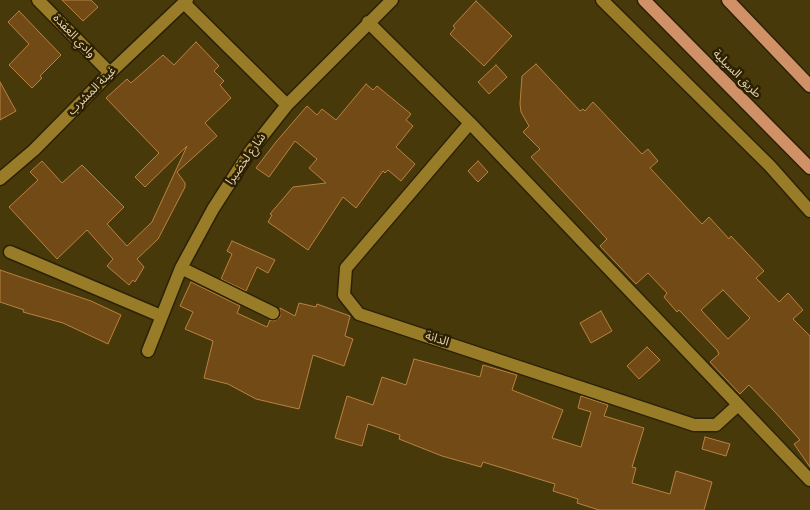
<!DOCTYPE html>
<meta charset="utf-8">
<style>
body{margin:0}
canvas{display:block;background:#48390b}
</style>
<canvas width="810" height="510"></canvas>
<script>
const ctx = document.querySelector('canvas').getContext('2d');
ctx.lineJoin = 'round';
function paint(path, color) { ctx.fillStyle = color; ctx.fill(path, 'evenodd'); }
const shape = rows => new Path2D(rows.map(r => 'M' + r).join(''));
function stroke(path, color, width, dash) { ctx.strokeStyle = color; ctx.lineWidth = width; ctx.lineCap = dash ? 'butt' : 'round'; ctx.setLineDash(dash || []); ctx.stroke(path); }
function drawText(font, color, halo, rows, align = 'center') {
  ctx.font = font + ' Manrope,"Noto Sans Arabic",sans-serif'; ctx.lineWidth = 5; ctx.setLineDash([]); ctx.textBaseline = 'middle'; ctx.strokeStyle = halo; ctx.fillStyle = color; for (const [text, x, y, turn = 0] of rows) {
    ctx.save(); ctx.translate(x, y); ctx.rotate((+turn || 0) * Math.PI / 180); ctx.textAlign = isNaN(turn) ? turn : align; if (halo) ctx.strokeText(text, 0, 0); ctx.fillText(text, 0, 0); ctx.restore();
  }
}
const building = shape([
 [62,0,91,0,98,7,83,21,62,0],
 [476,1,512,36,484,66,450,34,455,28,453,26,476,1],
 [19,11,61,55,40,76,42,78,32,88,9,65,29,44,8,22,19,11],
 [196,42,219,66,214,71,224,81,220,85,231,98,205,123,217,136,177,172,185,183,185,187,158,239,137,259,144,267,135,282,133,280,129,285,107,266,113,259,87,230,57,259,9,207,38,180,30,172,42,161,62,183,82,165,124,207,107,224,127,246,152,222,187,146,145,187,135,177,159,153,106,98,127,79,131,83,163,55,174,65,196,42],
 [536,64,580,111,583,109,585,111,593,102,642,154,648,149,658,161,650,168,702,224,709,217,729,239,731,236,764,271,756,278,779,302,788,293,803,310,793,319,810,336,810,467,794,444,800,440,775,412,749,385,740,394,710,362,719,354,717,350,679,310,677,312,664,297,667,293,648,273,636,284,600,246,607,239,531,157,540,149,523,132,529,126,521,112,520,104,522,76,536,64],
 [723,290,750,318,728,339,701,310,723,290],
 [496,65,507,77,489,94,478,82,496,65],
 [0,82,16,111,0,120,0,82],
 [366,84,373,90,377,86,411,114,406,120,413,126,396,147,415,164,401,181,388,170,385,173,383,171,356,208,343,197,308,250,268,222,272,215,270,214,293,187,326,183,309,168,317,159,295,141,269,177,256,168,276,142,307,106,317,115,322,109,336,120,366,84],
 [478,161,488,172,478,182,468,171,478,161],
 [232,241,275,260,268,273,257,267,246,291,221,279,232,254,227,251,232,241],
 [0,270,91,301,121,315,108,344,63,323,23,312,24,310,0,302,0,270],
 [191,282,240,306,237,313,267,327,270,320,274,321,280,317,280,308,295,316,299,303,316,307,317,304,350,316,345,336,353,339,344,366,313,355,299,409,256,399,228,384,204,378,213,341,185,329,193,312,180,306,191,282],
 [601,311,612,331,591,343,580,323,601,311],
 [647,347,660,360,639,379,627,366,647,347],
 [414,359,480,377,483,365,517,375,512,390,563,410,552,438,581,447,591,412,578,408,581,396,608,405,604,416,644,428,632,467,636,468,632,483,670,494,676,471,712,482,704,510,599,510,577,503,578,499,553,491,555,484,483,462,481,467,442,456,399,439,400,435,368,424,362,446,335,438,347,396,373,405,382,377,406,385,414,359],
 [705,437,730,444,726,456,702,449,705,437]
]);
paint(building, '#724a16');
stroke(building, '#b88240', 1);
const minor = shape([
 [38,0,110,73],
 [602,0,770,166,810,211],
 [184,3,287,105],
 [368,22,470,123,810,480],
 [470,123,346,268,344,295,359,314,694,425,716,425,738,405],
 [0,179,34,150,110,73,187,0],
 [10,252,161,316],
 [181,268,273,313],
 [148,351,181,268,213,209,249,153,287,105,392,0]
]);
const major = shape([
 [644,0,810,168],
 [728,0,810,86]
]);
stroke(minor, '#2a2107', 15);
stroke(major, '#2a2107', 15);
stroke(minor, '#997c28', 12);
stroke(major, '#d19167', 12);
drawText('12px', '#e1d2ac', '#2c2000', [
 ["وادي العقدة",74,36,46],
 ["طريق السيلية",737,74,45],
 ["غينة المشرب",92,91,-45],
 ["شارع لخضيرا",246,159,-55],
 ["الدانة",437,339,18]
]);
</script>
